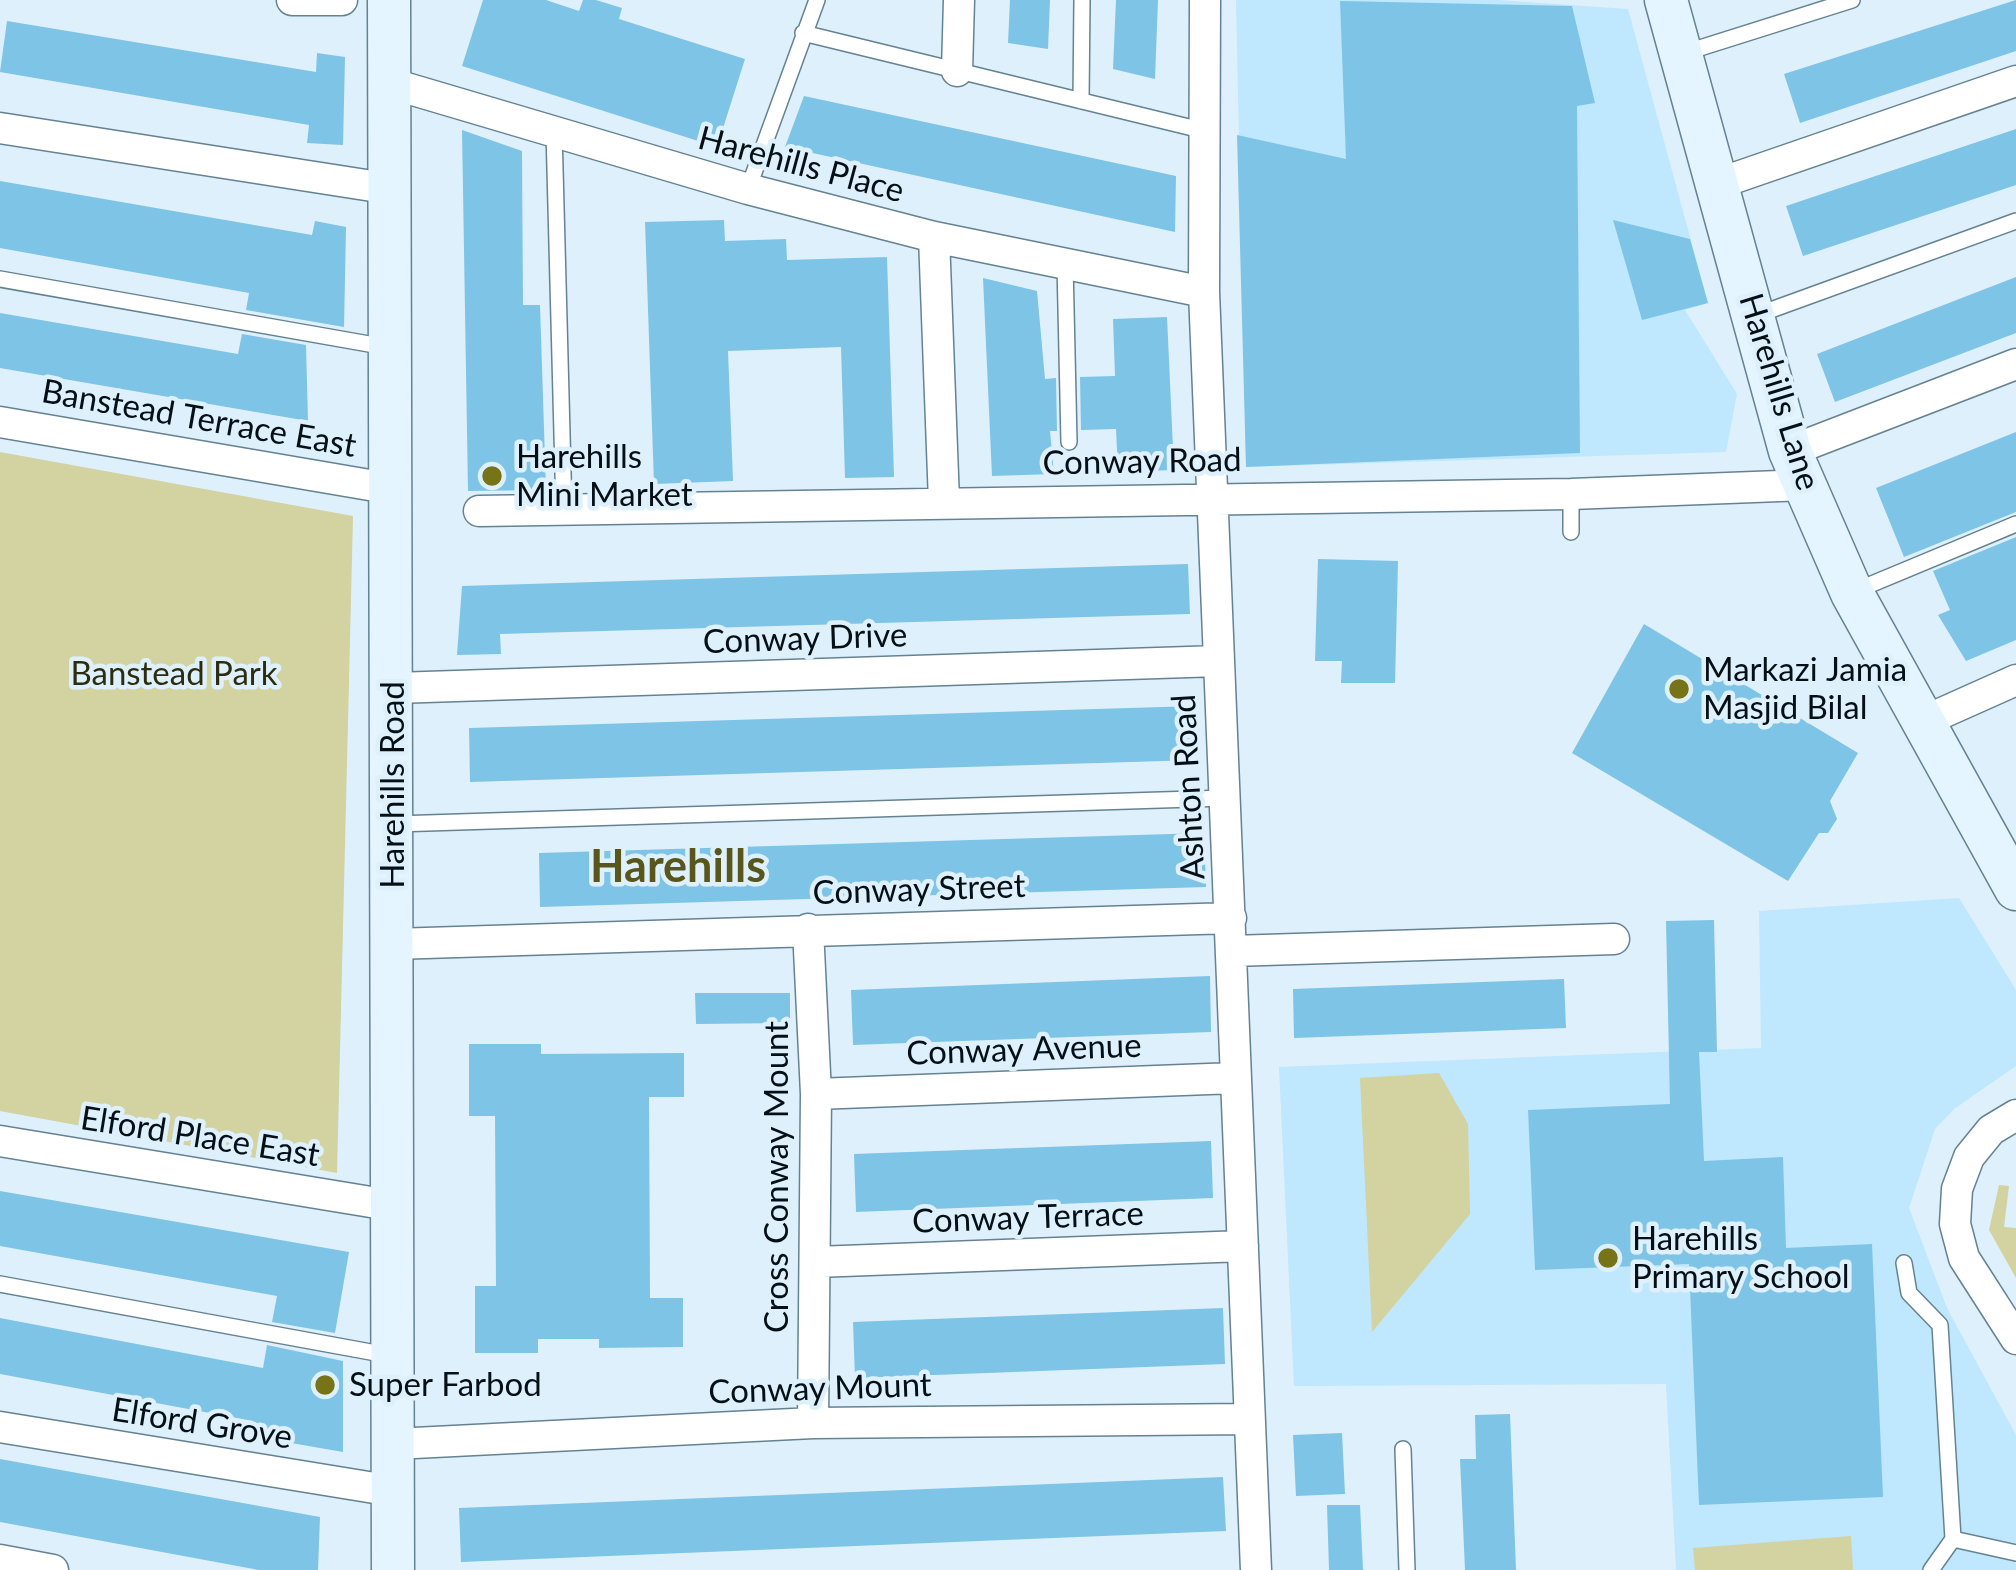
<!DOCTYPE html>
<style>
body{margin:0}
canvas{display:block;background:#ddf0fb}
</style>
<canvas width="2016" height="1570"></canvas>
<script>
const ctx = document.querySelector('canvas').getContext('2d');
ctx.lineJoin = 'round';
function paint(path, color) { ctx.fillStyle = color; ctx.fill(path, 'evenodd'); }
const shape = rows => new Path2D(rows.map(r => 'M' + r).join(''));
function stroke(path, color, width, dash) { ctx.strokeStyle = color; ctx.lineWidth = width; ctx.lineCap = dash ? 'butt' : 'round'; ctx.setLineDash(dash || []); ctx.stroke(path); }
function drawText(font, color, halo, rows, align = 'center') {
  ctx.font = font + ' Lato,sans-serif'; ctx.lineWidth = 9; ctx.setLineDash([]); ctx.textBaseline = 'middle'; ctx.strokeStyle = halo; ctx.fillStyle = color; for (const [text, x, y, turn = 0] of rows) {
    ctx.save(); ctx.translate(x, y); ctx.rotate((+turn || 0) * Math.PI / 180); ctx.textAlign = isNaN(turn) ? turn : align; if (halo) ctx.strokeText(text, 0, 0); ctx.fillText(text, 0, 0); ctx.restore();
  }
}
paint(shape([
 [1236,0,1497,0,1628,9,1708,303,1685,310,1737,394,1726,452,1246,467],
 [1959,898,2016,990,2016,1066,1954,1109,1935,1129,1909,1208,1947,1308,2016,1435,2016,1570,1676,1570,1666,1384,1294,1386,1279,1067,1761,1048,1759,911]
]), '#bfe7fd');
paint(shape([
 [0,452,353,516,337,1173,0,1111],
 [1439,1073,1468,1124,1470,1214,1372,1332,1360,1078],
 [1999,1185,2009,1186,2004,1227,2016,1228,2016,1278,1989,1230],
 [1851,1536,1853,1570,1695,1570,1693,1548]
]), '#d3d2a1');
paint(shape([
 [483,0,546,0,579,11,583,0,596,0,622,8,619,19,745,59,717,147,462,66],
 [1010,0,1050,0,1048,49,1008,43],
 [1116,0,1158,0,1155,79,1113,69],
 [2016,0,2016,51,1800,123,1784,74],
 [1340,1,1572,6,1595,103,1577,106,1580,453,1246,467,1237,135,1346,159],
 [7,21,316,72,317,53,345,57,343,145,307,143,309,125,0,72],
 [804,96,1176,176,1175,232,785,147],
 [2016,129,2016,185,1803,256,1786,206],
 [462,130,522,151,523,305,540,305,546,490,468,491],
 [0,181,312,235,315,221,346,227,344,327,246,310,249,293,0,248],
 [724,220,725,241,786,239,787,260,887,257,894,477,845,478,841,347,728,351,733,481,654,484,645,222],
 [1613,220,1690,239,1708,303,1642,320],
 [2016,277,2016,333,1835,402,1817,354],
 [983,278,1037,291,1045,379,1056,378,1057,431,1050,431,1054,474,992,476],
 [0,313,238,354,242,334,306,345,308,421,0,368],
 [1167,317,1174,470,1118,472,1116,429,1081,430,1080,377,1115,376,1113,319],
 [2016,432,2016,512,1904,557,1876,488],
 [2016,537,2016,640,1966,661,1938,615,1950,610,1933,571],
 [1318,559,1398,561,1395,683,1341,683,1342,661,1315,661],
 [1188,564,1190,614,500,634,501,654,457,655,462,586],
 [1644,624,1858,753,1830,801,1837,819,1828,833,1819,833,1788,881,1572,753],
 [1195,706,1197,760,470,782,469,728],
 [1204,833,1206,887,540,907,539,853],
 [1714,920,1717,1052,1699,1052,1704,1161,1783,1157,1786,1248,1872,1244,1883,1497,1699,1505,1689,1264,1535,1270,1528,1110,1670,1104,1666,921],
 [1210,976,1211,1032,853,1045,851,990],
 [1564,979,1566,1028,1294,1038,1293,989],
 [695,993,790,993,790,1023,696,1024],
 [469,1044,541,1044,541,1054,684,1053,684,1097,649,1097,650,1298,683,1298,683,1347,599,1348,599,1339,538,1339,538,1353,475,1353,475,1286,496,1286,495,1116,469,1116],
 [1211,1141,1213,1198,856,1212,854,1154],
 [0,1191,349,1252,335,1333,272,1322,277,1296,0,1246],
 [1223,1308,1225,1364,855,1378,853,1322],
 [0,1318,263,1368,267,1345,343,1361,343,1452,251,1436,253,1421,0,1374],
 [1510,1414,1516,1570,1465,1570,1460,1459,1476,1459,1475,1415],
 [1342,1433,1345,1494,1296,1496,1293,1435],
 [0,1459,320,1517,318,1570,259,1570,0,1522],
 [1223,1477,1226,1531,461,1562,459,1508],
 [1327,1505,1360,1505,1363,1570,1329,1570]
]), '#7ec4e7');
const lane = shape([
 [803,33,1201,130],
 [1684,53,1852,0],
 [1081,101,1082,0],
 [554,131,564,510],
 [748,189,817,0],
 [1065,264,1069,442],
 [0,279,386,347],
 [1757,315,2016,221],
 [1571,494,1571,532],
 [1855,591,2016,524],
 [395,824,1225,798],
 [1904,1263,1909,1293,1940,1325,1953,1539,1931,1570],
 [0,1284,387,1355],
 [1403,1449,1407,1570],
 [1953,1539,2016,1553]
]);
const street = shape([
 [292,0,342,0],
 [1205,0,1204,292,1256,1570],
 [957,71,959,0],
 [386,82,748,189,934,237,1204,292],
 [0,128,385,188],
 [1717,184,2016,81],
 [934,237,944,502],
 [0,422,387,488],
 [1790,451,2016,364],
 [479,511,1571,494,1806,485],
 [395,688,1219,661],
 [1922,722,2016,680],
 [808,929,816,1094,813,1423],
 [393,944,1231,918],
 [1232,951,1614,939],
 [816,1094,1235,1078],
 [2016,1115,1991,1130,1969,1157,1957,1189,1955,1224,1964,1258,2016,1339],
 [0,1141,389,1205],
 [816,1262,1243,1246],
 [0,1427,393,1491],
 [394,1444,813,1423,1249,1419],
 [0,1560,53,1570]
]);
const secondary = shape([
 [389,0,393,1570],
 [1666,0,1790,451,1852,593,2016,889]
]);
stroke(lane, '#658292', 18);
stroke(street, '#658292', 33);
stroke(secondary, '#658292', 45);
stroke(lane, '#fff', 15);
stroke(street, '#fff', 30);
stroke(secondary, '#e4f5ff', 42);
for (const [x, y, r, color] of [
 [492,476,12,"#777317"],
 [1679,689,12,"#777317"],
 [1608,1258,12,"#777317"],
 [325,1385,12,"#777317"]
]) { const dot = new Path2D(); dot.arc(x, y, r, 0, 2 * Math.PI); ctx.fillStyle = color; ctx.fill(dot); stroke(dot, '#ddf0fb', 4.5); }
drawText('33px', '#051016', '#ddf0fb', [
 ["Harehills Place",801,165,15],
 ["Harehills Lane",1779,392,73],
 ["Banstead Terrace East",199,419,10],
 ["Conway Road",1142,462,-1],
 ["Conway Drive",805,639,-2],
 ["Harehills Road",393,785,-90],
 ["Ashton Road",1189,787,-93],
 ["Conway Street",919,890,-2],
 ["Conway Avenue",1024,1050,-2],
 ["Elford Place East",200,1137,9],
 ["Cross Conway Mount",777,1177,-90],
 ["Conway Terrace",1028,1218,-2],
 ["Conway Mount",820,1389,-2],
 ["Elford Grove",202,1424,9]
]);
drawText('33px', '#051016', '#ddf0fb', [
 ["Harehills",516,457],
 ["Mini Market",516,495],
 ["Markazi Jamia",1703,670],
 ["Masjid Bilal",1703,708],
 ["Harehills",1632,1239],
 ["Primary School",1632,1277],
 ["Super Farbod",349,1385]
], 'left');
drawText('33px', '#2d2c0e', '#ddf0fb', [
 ["Banstead Park",174,674]
]);
drawText('bold 45px', '#58561a', '#ddf0fb', [
 ["Harehills",678,867]
]);
</script>
